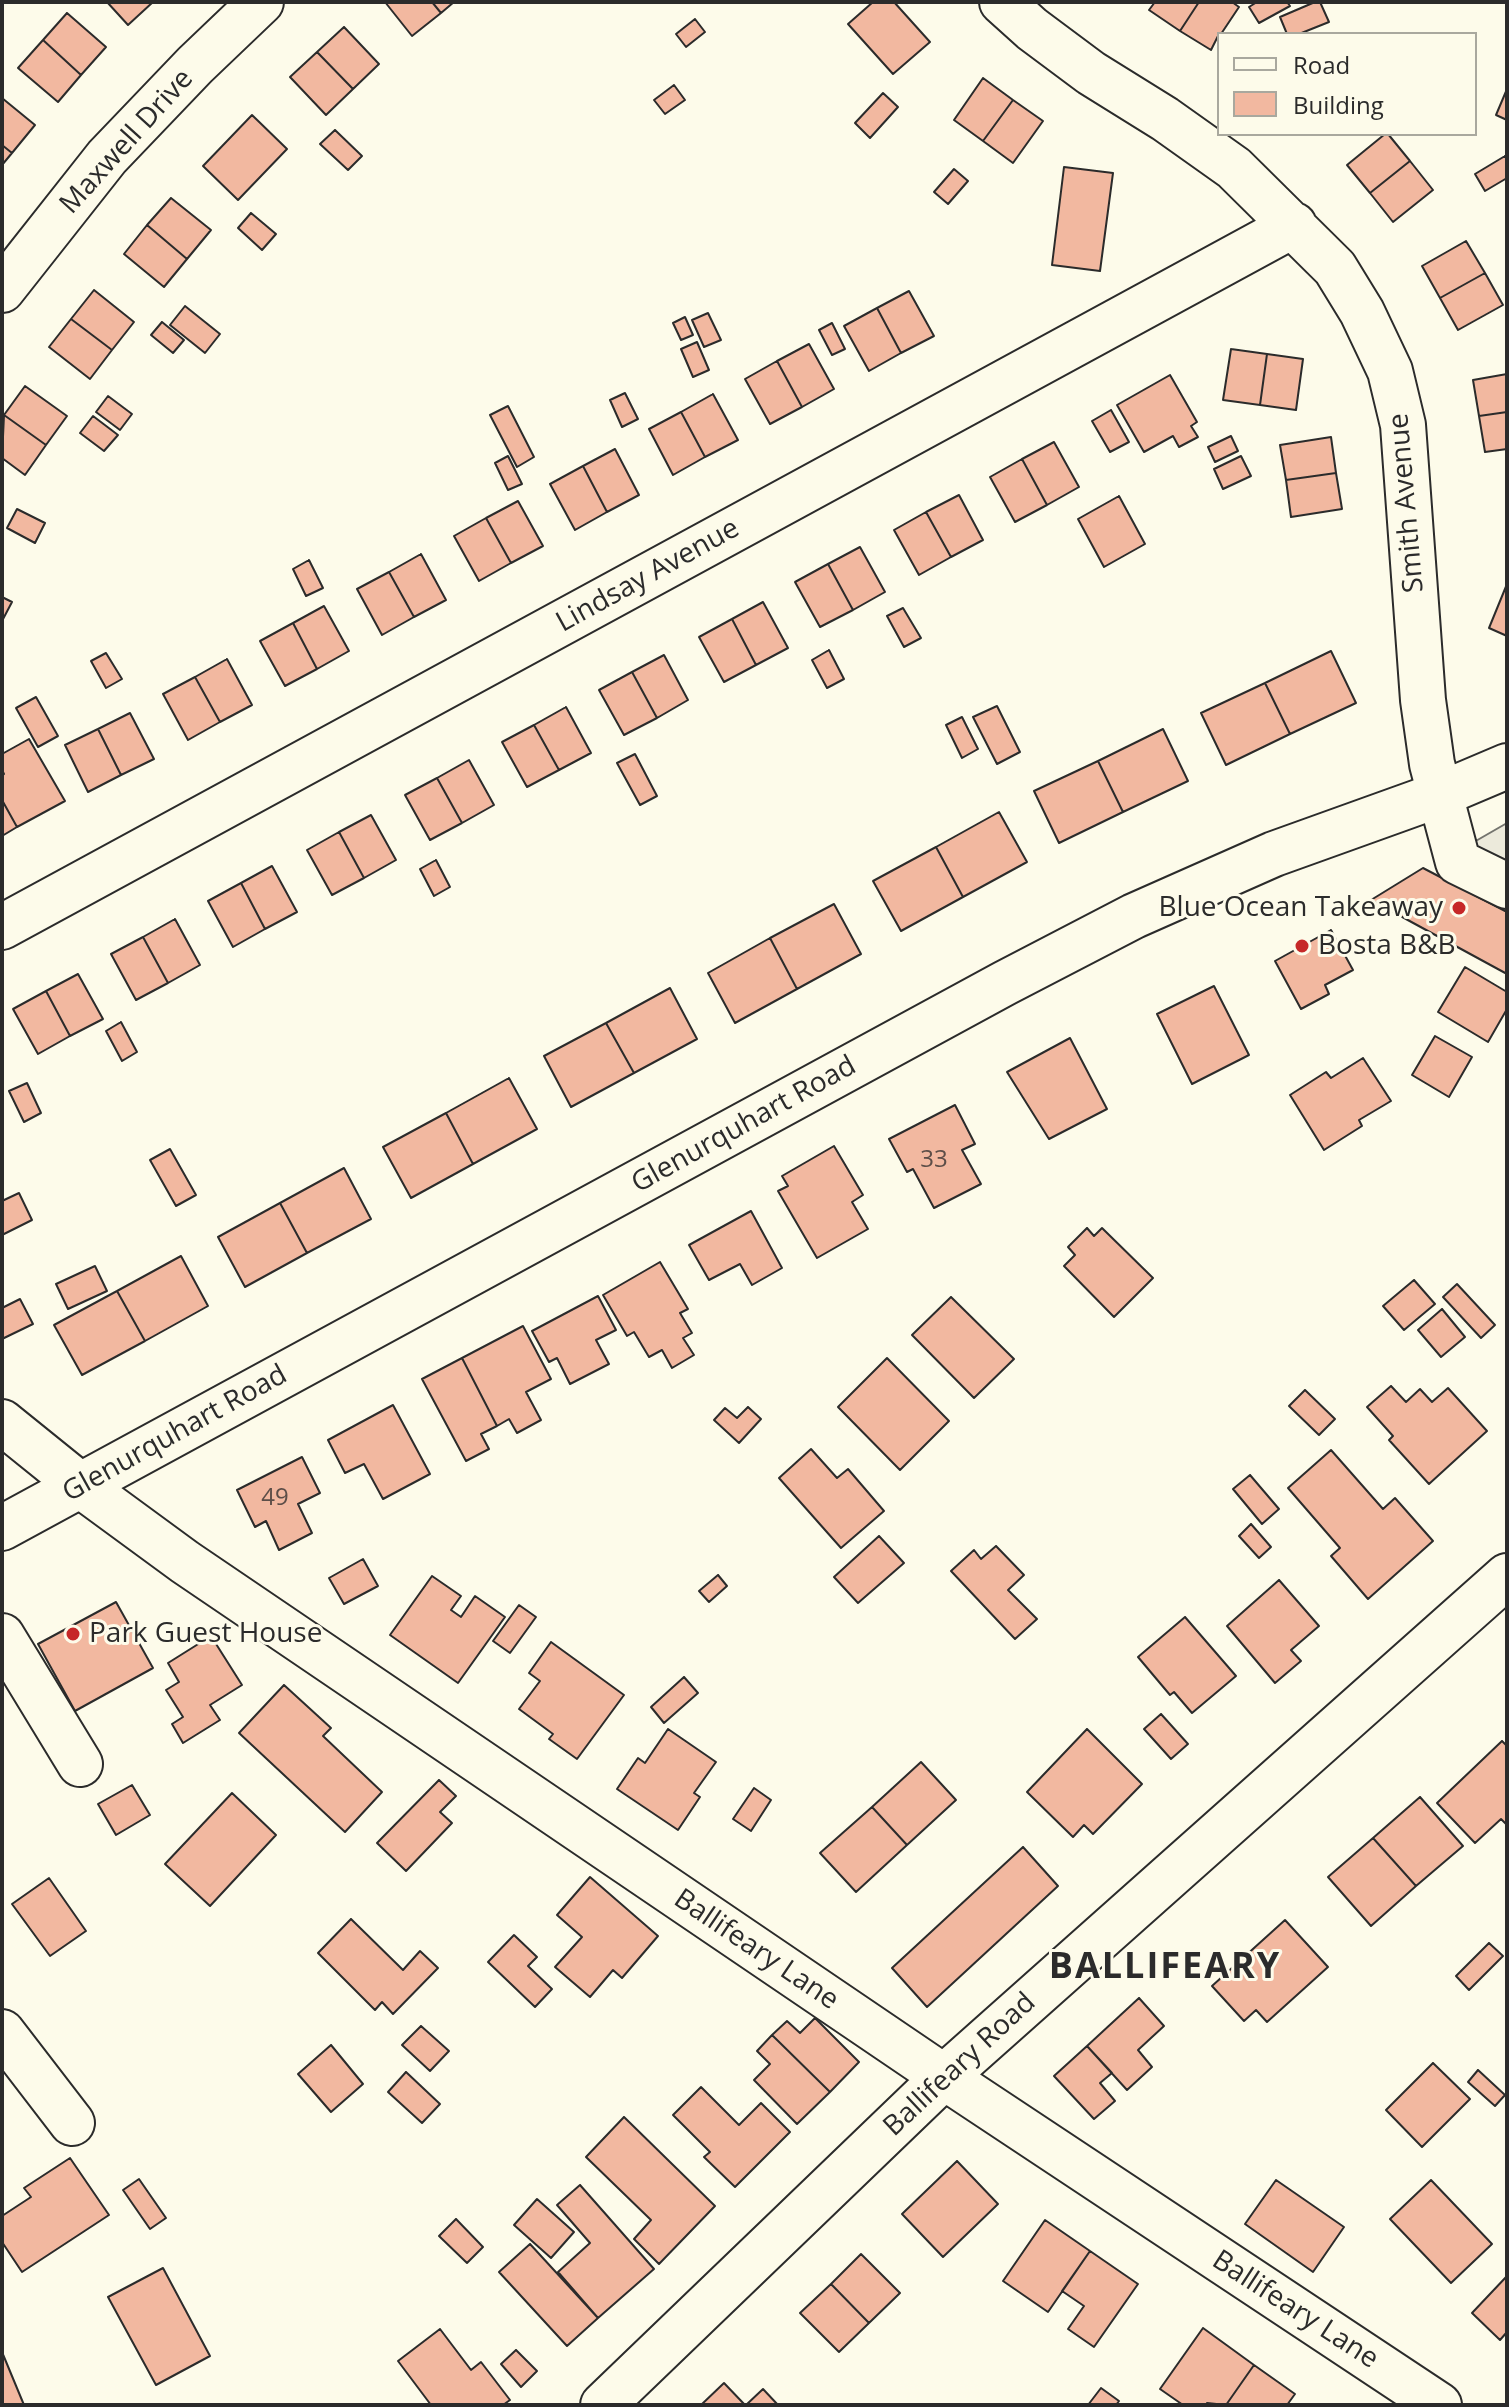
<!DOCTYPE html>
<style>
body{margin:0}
#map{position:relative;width:1509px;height:2407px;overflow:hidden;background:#fdfbea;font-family:"Open Sans",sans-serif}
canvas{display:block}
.frame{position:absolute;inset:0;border:4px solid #2b2b2b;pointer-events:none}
.legend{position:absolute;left:1217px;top:32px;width:260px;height:104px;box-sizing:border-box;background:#fdfbea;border:2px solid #a9a89e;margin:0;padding:10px 14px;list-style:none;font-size:24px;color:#2b2b2b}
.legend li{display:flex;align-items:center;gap:16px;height:40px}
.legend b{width:40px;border:2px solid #a9a89e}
</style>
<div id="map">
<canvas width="1509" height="2407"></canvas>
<div class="frame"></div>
<ul class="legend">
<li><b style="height:10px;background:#fdfbea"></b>Road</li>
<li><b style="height:22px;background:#f2b8a0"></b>Building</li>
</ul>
</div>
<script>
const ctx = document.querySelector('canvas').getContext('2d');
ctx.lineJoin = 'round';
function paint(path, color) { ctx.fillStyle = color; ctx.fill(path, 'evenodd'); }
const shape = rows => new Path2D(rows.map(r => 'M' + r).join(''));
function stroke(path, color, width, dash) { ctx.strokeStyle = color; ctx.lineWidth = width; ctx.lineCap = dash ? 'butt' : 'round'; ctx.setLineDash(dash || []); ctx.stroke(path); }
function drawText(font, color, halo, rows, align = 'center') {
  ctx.font = font + ' "Open Sans",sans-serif'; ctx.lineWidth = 6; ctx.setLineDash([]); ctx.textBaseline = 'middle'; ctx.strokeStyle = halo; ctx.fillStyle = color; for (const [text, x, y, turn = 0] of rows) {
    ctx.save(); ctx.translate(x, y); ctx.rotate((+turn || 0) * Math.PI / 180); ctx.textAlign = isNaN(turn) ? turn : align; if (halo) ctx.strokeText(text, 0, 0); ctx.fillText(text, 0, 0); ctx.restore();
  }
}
const parking = shape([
 [1507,823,1507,867,1476,851,1474,842,1507,823]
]);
paint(parking, '#eceadb');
stroke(parking, '#74746e', 2);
const building = shape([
 [107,2,153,2,128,25,107,2],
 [385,2,432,2,441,13,412,36,385,2],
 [432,2,454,2,441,13,432,2],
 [873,2,894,2,930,42,893,74,848,24,873,2],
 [1155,2,1199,2,1180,31,1149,10,1155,2],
 [1199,2,1232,2,1239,7,1221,34,1219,34,1211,50,1180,31,1199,2],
 [1257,2,1287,2,1290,6,1259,23,1249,7,1257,2],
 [1315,2,1320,2,1329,22,1299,34,1287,34,1280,17,1315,2],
 [67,13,106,47,81,75,43,40,67,13],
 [695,19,705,32,686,47,676,34,695,19],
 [344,27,379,64,353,89,317,52,344,27],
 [43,40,81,75,58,102,18,68,43,40],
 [317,52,353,89,326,115,290,77,317,52],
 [983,78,1013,100,983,141,954,120,983,78],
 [674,85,685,100,665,114,654,100,674,85],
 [1507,89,1507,120,1496,115,1507,89],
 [883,93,898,107,870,138,855,123,883,93],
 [2,98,35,125,12,153,2,145,2,98],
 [1013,100,1043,121,1013,163,983,141,1013,100],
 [252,115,287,149,238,200,203,166,252,115],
 [335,130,362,156,348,170,320,144,335,130],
 [1385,134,1388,134,1410,161,1370,193,1347,165,1385,134],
 [2,145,12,153,2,165,2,145],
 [1505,156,1507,160,1507,178,1485,191,1475,174,1505,156],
 [1410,161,1433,190,1393,222,1370,193,1410,161],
 [1064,167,1113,173,1100,271,1052,265,1064,167],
 [954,169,968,181,948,204,934,192,954,169],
 [171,198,211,230,187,259,147,225,171,198],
 [251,213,276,234,262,250,238,228,251,213],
 [147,225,187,259,164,287,124,254,147,225],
 [1466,241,1485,273,1440,298,1422,266,1466,241],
 [1485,273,1503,305,1458,330,1440,298,1485,273],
 [94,290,134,322,112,350,71,319,94,290],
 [909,291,934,336,901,353,877,308,909,291],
 [185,306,220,334,205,353,170,325,185,306],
 [877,308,901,353,869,371,844,326,877,308],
 [708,313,721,340,704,347,692,320,708,313],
 [685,317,693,335,681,340,673,323,685,317],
 [71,319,112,350,90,379,49,347,71,319],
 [162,322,184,340,173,353,151,335,162,322],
 [832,323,845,349,832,355,819,330,832,323],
 [697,342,709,370,693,377,681,349,697,342],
 [809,344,834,389,802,407,777,361,809,344],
 [1231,349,1267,354,1260,405,1223,400,1231,349],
 [1267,354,1303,359,1296,410,1260,405,1267,354],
 [777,361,802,407,770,424,745,379,777,361],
 [1507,374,1507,412,1479,416,1473,380,1507,374],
 [1170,375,1197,422,1191,426,1198,437,1179,447,1173,436,1144,452,1117,405,1170,375],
 [25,386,67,416,46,445,4,415,25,386],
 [625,393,638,419,622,427,610,400,625,393],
 [713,394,738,440,705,457,681,412,713,394],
 [108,396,132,414,120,430,96,412,108,396],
 [508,406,534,457,517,467,490,415,508,406],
 [1111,410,1129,442,1110,452,1092,421,1111,410],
 [681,412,705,457,673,475,649,429,681,412],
 [1507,412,1507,449,1485,452,1479,416,1507,412],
 [4,415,46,445,25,475,2,458,4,415],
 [93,416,118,435,104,451,80,433,93,416],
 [1231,436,1238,451,1215,462,1208,447,1231,436],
 [1331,437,1336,473,1286,480,1280,445,1331,437],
 [1054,442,1079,487,1047,505,1022,459,1054,442],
 [615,449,639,495,607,512,583,466,615,449],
 [508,456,522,484,508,490,495,463,508,456],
 [1241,456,1251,476,1223,489,1214,469,1241,456],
 [1022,459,1047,505,1015,522,990,477,1022,459],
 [583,466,607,512,575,530,550,484,583,466],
 [1336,473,1342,509,1291,517,1286,480,1336,473],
 [959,495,983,540,951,557,926,512,959,495],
 [1119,496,1145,544,1104,567,1078,519,1119,496],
 [518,501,543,546,511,563,486,518,518,501],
 [17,509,45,523,35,543,7,528,17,509],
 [926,512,951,557,919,575,894,530,926,512],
 [486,518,511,563,479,581,454,536,486,518],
 [860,547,885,592,853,610,828,564,860,547],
 [421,554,446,600,414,617,389,572,421,554],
 [309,560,323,588,306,596,293,569,309,560],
 [828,564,853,610,820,627,795,582,828,564],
 [389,572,414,617,382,635,357,589,389,572],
 [1507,584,1507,636,1489,628,1507,584],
 [2,597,12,602,2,621,2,597],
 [763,602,788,648,756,665,732,619,763,602],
 [324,606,349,651,317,669,293,623,324,606],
 [903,608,921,638,904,647,887,616,903,608],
 [732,619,756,665,724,682,699,637,732,619],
 [293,623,317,669,285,686,260,641,293,623],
 [829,650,844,679,827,688,812,660,829,650],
 [1331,651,1356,703,1290,734,1265,683,1331,651],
 [106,653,122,679,106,688,91,661,106,653],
 [664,655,688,700,657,718,632,672,664,655],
 [227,659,252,705,220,722,195,677,227,659],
 [632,672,657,718,624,735,599,690,632,672],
 [195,677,220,722,188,740,163,694,195,677],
 [1265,683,1290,734,1226,765,1201,713,1265,683],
 [36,697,58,736,38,747,16,708,36,697],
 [997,706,1020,752,997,764,973,717,997,706],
 [566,707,591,753,559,770,534,725,566,707],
 [130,713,154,759,121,775,98,729,130,713],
 [962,717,978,749,962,758,946,725,962,717],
 [534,725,559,770,527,787,502,742,534,725],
 [98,729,121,775,88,792,65,745,98,729],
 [1163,729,1188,781,1123,812,1098,761,1163,729],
 [29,739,65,801,17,827,2,800,2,775,4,774,2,770,2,754,29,739],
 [635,754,657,796,640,805,617,763,635,754],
 [469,760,494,805,462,823,437,778,469,760],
 [1098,761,1123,812,1059,843,1034,791,1098,761],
 [437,778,462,823,430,840,405,795,437,778],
 [2,800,17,827,2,836,2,800],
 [999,812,1027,862,963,897,936,847,999,812],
 [371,815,396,860,364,878,339,832,371,815],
 [339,832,364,878,332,895,307,850,339,832],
 [936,847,963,897,901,931,873,881,936,847],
 [436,860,450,887,434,896,420,869,436,860],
 [272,866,297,912,265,929,241,883,272,866],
 [1423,868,1507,912,1507,974,1371,900,1423,868],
 [241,883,265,929,233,947,208,901,241,883],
 [834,904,861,954,797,989,770,938,834,904],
 [175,919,200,965,168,983,143,937,175,919],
 [1331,930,1353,970,1325,985,1329,994,1301,1009,1275,961,1331,930],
 [143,937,168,983,136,1000,111,954,143,937],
 [770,938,797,989,735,1023,708,973,770,938],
 [1465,967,1507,992,1507,1009,1488,1042,1438,1012,1465,967],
 [78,974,103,1019,70,1036,46,991,78,974],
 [1214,986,1249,1055,1192,1084,1157,1014,1214,986],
 [670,988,697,1039,634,1073,606,1023,670,988],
 [46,991,70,1036,38,1054,13,1009,46,991],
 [121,1022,137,1052,122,1061,106,1031,121,1022],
 [606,1023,634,1073,571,1107,544,1056,606,1023],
 [1435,1036,1472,1057,1449,1097,1412,1075,1435,1036],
 [1070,1038,1107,1109,1049,1139,1007,1072,1070,1038],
 [1363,1058,1391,1101,1359,1120,1362,1126,1324,1150,1290,1095,1326,1072,1331,1078,1363,1058],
 [509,1078,537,1129,473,1164,446,1113,509,1078],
 [27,1083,41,1113,24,1122,9,1091,27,1083],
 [955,1105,975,1144,962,1150,981,1184,934,1208,913,1169,907,1172,889,1139,955,1105],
 [446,1113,473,1164,411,1198,383,1147,446,1113],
 [834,1146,863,1195,852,1202,868,1229,817,1258,778,1191,788,1186,782,1176,834,1146],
 [170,1149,196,1195,176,1206,150,1160,170,1149],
 [344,1168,371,1219,307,1253,280,1203,344,1168],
 [19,1193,32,1220,2,1235,2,1201,19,1193],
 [280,1203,307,1253,245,1287,218,1237,280,1203],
 [751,1211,782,1268,752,1285,740,1264,709,1280,689,1245,751,1211],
 [1087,1228,1094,1236,1102,1228,1153,1278,1114,1317,1064,1266,1075,1255,1068,1247,1087,1228],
 [181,1256,208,1306,145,1341,117,1291,181,1256],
 [660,1262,688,1309,680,1313,692,1333,683,1338,694,1355,672,1368,662,1350,649,1357,634,1332,627,1336,603,1295,660,1262],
 [95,1266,107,1291,68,1309,56,1284,95,1266],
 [1414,1280,1435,1304,1404,1330,1383,1306,1414,1280],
 [1457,1284,1495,1325,1481,1338,1443,1297,1457,1284],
 [117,1291,145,1341,82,1375,54,1325,117,1291],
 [598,1296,616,1330,596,1340,609,1364,570,1384,557,1358,549,1362,532,1331,598,1296],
 [951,1297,1014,1359,974,1398,912,1335,951,1297],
 [20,1299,33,1324,2,1339,2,1308,20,1299],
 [1442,1309,1465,1337,1441,1357,1418,1330,1442,1309],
 [523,1326,551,1379,526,1392,541,1420,517,1433,509,1419,497,1426,462,1358,523,1326],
 [462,1358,497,1426,481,1434,489,1449,466,1461,422,1379,462,1358],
 [887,1358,949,1421,900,1470,838,1407,887,1358],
 [1391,1386,1406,1402,1420,1389,1432,1402,1448,1388,1487,1431,1429,1484,1389,1440,1393,1436,1367,1407,1391,1386],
 [1305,1390,1335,1419,1319,1435,1289,1406,1305,1390],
 [393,1405,430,1474,383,1499,364,1464,345,1473,328,1440,393,1405],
 [748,1407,761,1419,739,1443,714,1420,725,1408,737,1418,748,1407],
 [811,1449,837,1478,848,1469,884,1511,841,1548,779,1478,811,1449],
 [1331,1450,1383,1509,1395,1498,1433,1541,1368,1599,1331,1556,1340,1548,1288,1488,1331,1450],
 [302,1457,320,1493,298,1504,312,1533,279,1550,266,1521,255,1527,237,1490,302,1457],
 [1250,1475,1279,1509,1262,1524,1233,1489,1250,1475],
 [1251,1524,1271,1547,1259,1558,1239,1536,1251,1524],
 [879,1536,904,1563,858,1603,834,1577,879,1536],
 [996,1546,1024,1575,1008,1590,1037,1619,1015,1639,951,1571,974,1550,981,1559,996,1546],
 [363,1559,378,1586,344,1604,329,1578,363,1559],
 [718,1575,727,1586,709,1602,699,1591,718,1575],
 [432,1576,461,1596,451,1610,461,1617,475,1596,505,1617,458,1683,390,1635,432,1576],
 [1279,1580,1319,1626,1291,1650,1301,1661,1275,1683,1227,1626,1279,1580],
 [116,1602,153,1668,75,1711,38,1644,116,1602],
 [519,1605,536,1617,510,1653,493,1641,519,1605],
 [1185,1617,1236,1676,1192,1713,1174,1692,1170,1695,1138,1657,1185,1617],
 [211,1636,242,1685,210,1705,220,1720,183,1743,172,1724,183,1717,166,1690,179,1682,168,1663,211,1636],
 [551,1642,624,1695,577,1759,549,1739,553,1734,519,1709,540,1681,529,1673,551,1642],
 [684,1677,698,1693,664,1723,651,1707,684,1677],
 [284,1685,331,1728,323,1736,382,1792,345,1832,239,1733,284,1685],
 [1161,1714,1188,1744,1171,1759,1144,1729,1161,1714],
 [668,1729,716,1762,694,1793,700,1797,678,1830,617,1789,638,1758,645,1763,668,1729],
 [1087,1729,1142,1784,1093,1834,1084,1825,1073,1837,1027,1792,1087,1729],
 [1502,1741,1507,1746,1507,1825,1501,1819,1475,1843,1437,1803,1502,1741],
 [921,1762,956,1800,907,1845,872,1807,921,1762],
 [439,1780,456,1796,440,1812,452,1823,406,1871,377,1843,439,1780],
 [132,1785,150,1815,116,1835,98,1804,132,1785],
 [754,1788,771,1800,751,1831,733,1819,754,1788],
 [232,1793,276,1835,210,1906,165,1864,232,1793],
 [1420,1797,1463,1846,1416,1886,1373,1838,1420,1797],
 [872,1807,907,1845,856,1892,820,1853,872,1807],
 [1373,1838,1416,1886,1371,1926,1328,1877,1373,1838],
 [1023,1847,1058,1886,927,2007,892,1968,1023,1847],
 [590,1877,658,1936,622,1978,613,1970,590,1997,555,1967,582,1937,557,1915,590,1877],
 [49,1878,86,1931,50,1956,12,1904,49,1878],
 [351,1919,403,1970,420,1951,438,1968,393,2014,382,2002,375,2010,318,1953,351,1919],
 [1285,1920,1328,1967,1267,2022,1256,2010,1244,2021,1212,1986,1285,1920],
 [514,1935,537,1957,528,1966,552,1989,535,2007,488,1962,514,1935],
 [1489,1943,1503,1956,1469,1990,1456,1976,1489,1943],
 [1139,1998,1164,2026,1138,2050,1152,2067,1127,2090,1087,2046,1139,1998],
 [815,2018,859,2062,830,2092,772,2035,787,2021,800,2033,815,2018],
 [421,2026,449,2051,430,2071,402,2045,421,2026],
 [772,2035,830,2092,797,2124,754,2080,770,2064,757,2051,772,2035],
 [331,2045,363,2084,331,2112,298,2074,331,2045],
 [1087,2046,1112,2073,1100,2083,1115,2101,1094,2119,1054,2076,1087,2046],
 [1433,2063,1470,2099,1422,2147,1386,2110,1433,2063],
 [1478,2070,1505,2095,1495,2106,1468,2082,1478,2070],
 [406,2072,440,2104,422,2123,388,2092,406,2072],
 [701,2087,739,2125,761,2103,790,2132,735,2187,704,2157,710,2152,673,2115,701,2087],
 [624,2117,715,2206,659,2264,634,2239,651,2220,586,2157,624,2117],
 [70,2158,109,2215,22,2272,2,2242,2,2216,31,2197,24,2188,70,2158],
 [957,2161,998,2204,943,2257,902,2214,957,2161],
 [139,2179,166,2218,150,2229,123,2190,139,2179],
 [1276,2180,1344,2227,1313,2272,1245,2224,1276,2180],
 [1431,2180,1492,2244,1451,2283,1390,2219,1431,2180],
 [580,2185,654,2269,598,2318,558,2272,590,2243,557,2205,580,2185],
 [537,2199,574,2232,551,2258,514,2225,537,2199],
 [456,2219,483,2247,467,2263,439,2236,456,2219],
 [1045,2220,1090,2251,1048,2312,1003,2281,1045,2220],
 [530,2244,598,2318,567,2346,499,2272,530,2244],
 [1090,2251,1138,2284,1094,2347,1068,2329,1084,2306,1062,2291,1090,2251],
 [861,2254,900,2293,869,2323,831,2284,861,2254],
 [163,2268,210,2356,156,2385,108,2297,163,2268],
 [1507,2276,1507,2332,1500,2340,1472,2313,1507,2276],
 [831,2284,869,2323,839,2352,800,2313,831,2284],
 [1203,2328,1254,2365,1226,2405,1207,2403,1206,2405,1183,2405,1160,2389,1203,2328],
 [440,2329,471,2370,481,2362,510,2400,503,2405,431,2405,398,2361,440,2329],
 [516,2350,537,2371,521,2387,501,2364,516,2350],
 [2,2352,24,2405,2,2405,2,2352],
 [1254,2365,1295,2394,1287,2405,1226,2405,1254,2365],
 [724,2383,745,2405,701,2405,724,2383],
 [1101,2388,1119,2401,1116,2405,1088,2405,1101,2388],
 [763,2389,778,2405,746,2405,763,2389]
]);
paint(building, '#f2b8a0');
stroke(building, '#2b2b2b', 2);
const minor = shape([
 [1002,2,1032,29,1091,73,1165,119,1234,168,1335,268,1362,312,1390,371,1403,425,1423,700,1432,764,1458,862,1507,886],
 [2,290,107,157,195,65,261,2],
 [2,927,1294,225],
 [2,1422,80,1485,185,1562,944,2077,1439,2405],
 [2,1636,80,1764],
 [2,2032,72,2123],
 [603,2405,944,2077,1507,1576]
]);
const highway = shape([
 [2,1528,1005,983,1134,916,1274,854,1441,794,1507,766]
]);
stroke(minor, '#2b2b2b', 48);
stroke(highway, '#2b2b2b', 48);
stroke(minor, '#fdfbea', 44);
stroke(highway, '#fdfbea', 44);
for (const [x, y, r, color] of [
 [1459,908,8,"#c62828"],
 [1302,946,8,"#c62828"],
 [73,1634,8,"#c62828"]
]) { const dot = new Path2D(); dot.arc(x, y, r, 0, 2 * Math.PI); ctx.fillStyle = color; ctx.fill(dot); stroke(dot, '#fdfbea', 3); }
drawText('24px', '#5d4e48', null, [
 ["33",934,1160],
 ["49",275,1498]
]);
drawText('28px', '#2b2b2b', '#fdfbea', [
 ["Maxwell Drive",127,142,-48],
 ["Smith Avenue",1407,503,-95],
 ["Lindsay Avenue",648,576,-29],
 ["Glenurquhart Road",744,1125,-29],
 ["Glenurquhart Road",175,1434,-29],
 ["Ballifeary Lane",756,1950,34],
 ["Ballifeary Road",960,2065,-43],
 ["Ballifeary Lane",1295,2310,33]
]);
drawText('28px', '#2b2b2b', '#fdfbea', [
 ["Blue Ocean Takeaway",1443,908,"right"],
 ["Bosta B&B",1318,946],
 ["Park Guest House",89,1634]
], 'left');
ctx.letterSpacing = '2px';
drawText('bold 36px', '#2b2b2b', '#fdfbea', [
 ["BALLIFEARY",1165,1968]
]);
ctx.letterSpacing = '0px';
</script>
